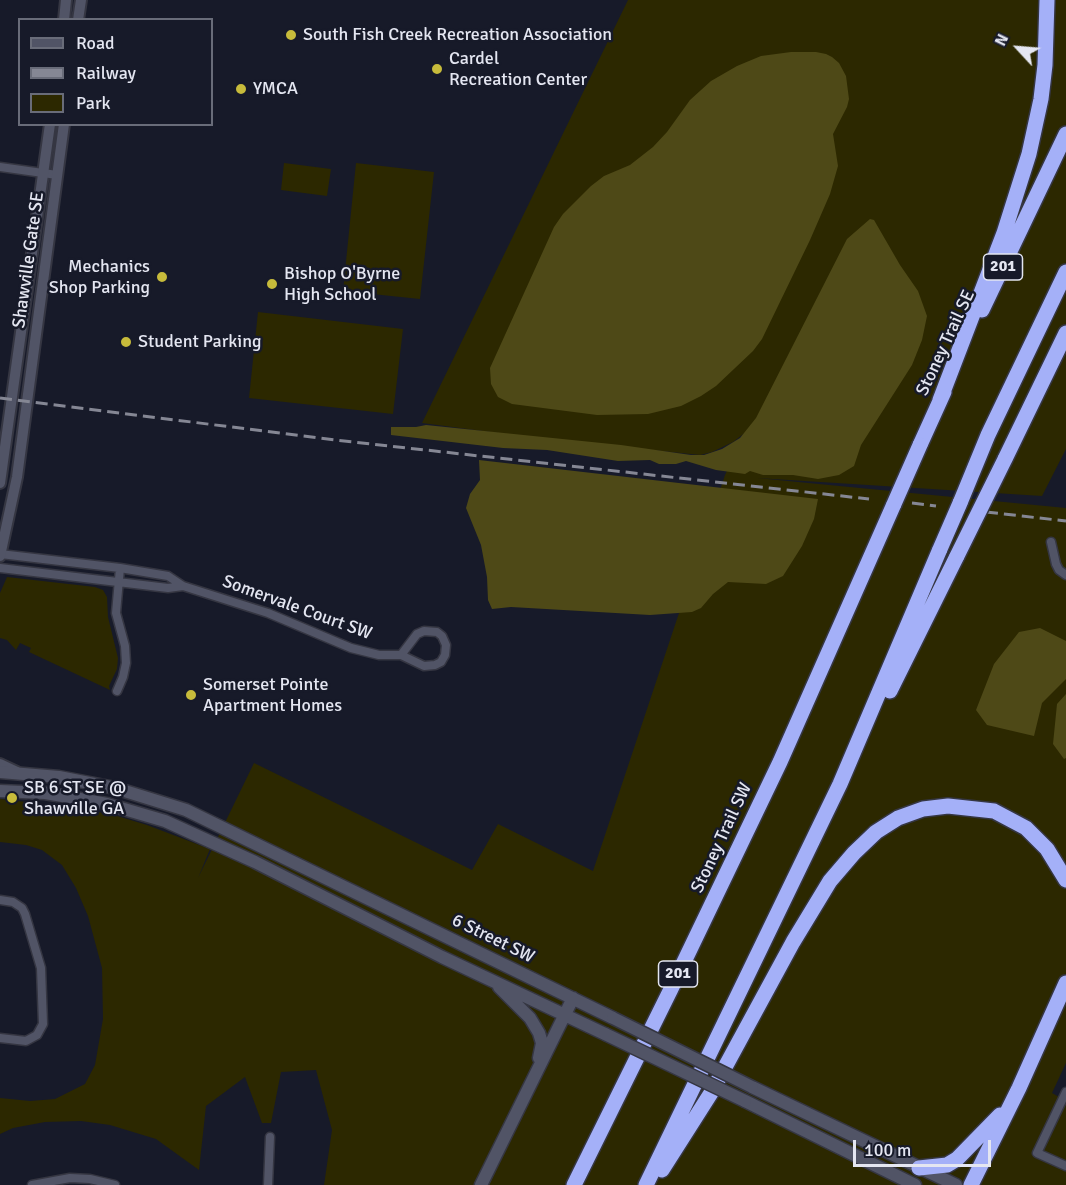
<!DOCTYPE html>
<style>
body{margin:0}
#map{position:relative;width:1066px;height:1185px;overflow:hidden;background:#171a29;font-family:Signika,sans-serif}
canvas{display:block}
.legend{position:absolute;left:18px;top:18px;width:195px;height:108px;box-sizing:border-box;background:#171a29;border:2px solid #696c79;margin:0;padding:8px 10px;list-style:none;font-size:18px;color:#e4e6f1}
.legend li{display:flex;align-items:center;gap:12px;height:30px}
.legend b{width:30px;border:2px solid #696c79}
.north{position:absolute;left:988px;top:18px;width:60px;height:60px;-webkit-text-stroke:4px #171a29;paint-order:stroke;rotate:296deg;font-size:16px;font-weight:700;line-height:24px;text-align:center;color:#e4e6f1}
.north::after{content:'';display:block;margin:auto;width:21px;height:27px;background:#e4e6f1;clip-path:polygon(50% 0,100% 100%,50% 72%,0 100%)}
.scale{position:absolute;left:853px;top:1140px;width:138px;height:27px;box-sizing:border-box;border:3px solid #e4e6f1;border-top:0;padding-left:8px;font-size:18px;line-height:21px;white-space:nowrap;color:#e4e6f1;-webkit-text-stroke:4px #171a29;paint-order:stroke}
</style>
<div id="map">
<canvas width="1066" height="1185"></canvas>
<ul class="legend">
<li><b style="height:8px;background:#515466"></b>Road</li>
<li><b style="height:8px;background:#858794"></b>Railway</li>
<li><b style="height:16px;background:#2c2800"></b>Park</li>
</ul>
<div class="north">N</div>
<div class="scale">100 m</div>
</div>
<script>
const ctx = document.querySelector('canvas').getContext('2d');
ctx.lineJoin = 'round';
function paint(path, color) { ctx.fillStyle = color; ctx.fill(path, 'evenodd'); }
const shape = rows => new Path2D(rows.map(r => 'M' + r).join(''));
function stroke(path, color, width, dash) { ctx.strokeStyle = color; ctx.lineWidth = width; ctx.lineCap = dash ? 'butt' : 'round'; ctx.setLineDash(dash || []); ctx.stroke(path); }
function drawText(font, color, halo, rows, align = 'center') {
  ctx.font = font + ' Signika,sans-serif'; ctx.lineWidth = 5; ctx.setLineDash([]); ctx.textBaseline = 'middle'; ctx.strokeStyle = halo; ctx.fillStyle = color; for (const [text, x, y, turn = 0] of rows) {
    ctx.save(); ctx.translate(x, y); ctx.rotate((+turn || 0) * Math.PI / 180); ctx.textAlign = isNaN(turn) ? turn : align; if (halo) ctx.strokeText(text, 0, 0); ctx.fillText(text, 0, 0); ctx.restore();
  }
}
paint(shape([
 [628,0,1066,0,1066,449,1042,496,757,478,1066,508,1066,1063,1052,1093,1066,1101,1066,1185,324,1185,332,1130,316,1070,281,1072,271,1123,262,1123,245,1077,206,1106,199,1170,156,1139,110,1125,81,1121,45,1122,13,1128,0,1134,0,1098,30,1101,55,1099,85,1084,95,1065,103,1019,102,968,88,916,76,888,62,865,42,850,26,845,0,842,0,799,80,808,117,816,147,825,210,849,198,878,254,763,472,870,498,824,593,871,725,475,746,432,733,442,712,452,700,455,529,437,422,423],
 [284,163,331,169,327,196,281,190],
 [356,163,434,172,420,299,343,291],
 [258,312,403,329,393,414,249,398],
 [7,577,95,587,103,590,107,597,108,617,118,658,117,669,109,686,110,690,29,652,31,648,20,643,16,650,7,640,0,638,0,593]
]), '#2c2800');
paint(shape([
 [791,52,816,52,826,54,832,57,839,63,846,76,849,99,847,107,833,134,838,166,830,194,810,240,762,339,753,351,716,386,701,396,681,406,648,414,597,415,512,404,498,397,491,384,490,368,554,227,563,214,591,186,604,176,630,165,653,147,667,132,690,100,711,81,737,66,761,56],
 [870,219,874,220,900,265,918,291,927,316,922,340,912,365,861,445,854,466,839,475,818,479,793,475,763,475,750,471,745,474,716,470,686,461,676,464,659,464,650,460,618,461,547,450,503,448,391,435,391,427,416,427,426,425,621,445,691,455,704,455,722,449,740,438,756,418,847,239],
 [479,460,818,499,814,519,802,546,783,576,766,584,728,582,713,594,701,608,692,612,650,615,511,607,492,609,488,600,487,577,481,545,466,508,470,494,480,480],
 [1040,628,1066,641,1066,679,1042,703,1034,736,987,725,976,710,994,664,1019,632],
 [1066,694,1066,758,1064,759,1053,744,1057,704]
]), '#4e4917');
const minor = shape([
 [0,167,57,175],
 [1051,542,1056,564,1059,570,1066,575],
 [0,554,120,568,168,576,183,586,268,613,351,648,379,655,401,655,424,666,435,665,441,662,445,655,446,645,442,636,437,632,424,631,417,634,401,655],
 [0,568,168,588,183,586],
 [117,691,123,677,126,663,125,646,116,613,120,568],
 [0,900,13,902,22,908,25,914,41,968,43,1024,37,1035,26,1041,0,1038],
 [1066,1092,1037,1153,1066,1166],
 [32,1185,70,1178,90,1179,115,1185],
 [268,1185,270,1137]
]);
const tertiary = shape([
 [64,20,66,0],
 [78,20,81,0],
 [0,483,50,124],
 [0,556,17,477,64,124],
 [0,764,17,772]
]);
const secondary = shape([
 [0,772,59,777,115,788,186,810,613,1018],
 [0,791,45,793,80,799,107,804,165,821,255,862,442,957,605,1034],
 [499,987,530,1018,539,1033,542,1043,539,1058],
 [752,1087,956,1185],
 [745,1101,915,1185],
 [481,1185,573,998]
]);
const motorway = shape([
 [982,310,1066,134],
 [940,400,1004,233,1029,154,1041,99,1045,65,1047,0],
 [920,445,944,392],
 [1005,459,1066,333],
 [960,503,988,435,1066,272],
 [890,691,957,556],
 [919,1168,947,1165,957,1159,1000,1115],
 [662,1170,711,1093,793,942,830,881,854,853,876,832,898,818,923,809,948,806,994,811,1026,828,1047,849,1066,880],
 [574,1185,671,989,780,762,894,504],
 [646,1185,840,784,940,549],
 [971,1185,1019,1088,1066,983]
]);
stroke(minor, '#353642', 11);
stroke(tertiary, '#353642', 14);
stroke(secondary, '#353642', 15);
stroke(motorway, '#353642', 18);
stroke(minor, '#515466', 8);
stroke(tertiary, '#515466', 10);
stroke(secondary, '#515466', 12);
stroke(motorway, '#a4b0f8', 15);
stroke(shape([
 [0,398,335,440,869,499],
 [912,503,936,506],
 [986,512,1066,521]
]), '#858794', 3, [12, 6]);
const secondaryBridge = shape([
 [613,1018,752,1087],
 [605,1034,745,1101]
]);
const motorwayBridge = shape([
 [894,504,920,445],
 [940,549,960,503],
 [957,556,1005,459]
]);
stroke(secondaryBridge, '#353642', 15, []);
stroke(motorwayBridge, '#353642', 18, []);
stroke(secondaryBridge, '#515466', 12);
stroke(motorwayBridge, '#a4b0f8', 15);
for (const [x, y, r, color] of [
 [291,35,6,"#c7bb3b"],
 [437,69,6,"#c7bb3b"],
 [241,89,6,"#c7bb3b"],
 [162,277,6,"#c7bb3b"],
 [272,284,6,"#c7bb3b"],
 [126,342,6,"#c7bb3b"],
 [191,695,6,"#c7bb3b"],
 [12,798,6,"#c7bb3b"]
]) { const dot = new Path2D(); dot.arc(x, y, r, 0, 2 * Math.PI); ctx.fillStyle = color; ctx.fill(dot); stroke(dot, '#171a29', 2); }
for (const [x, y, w] of [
 [1003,267,39],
 [678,974,39]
]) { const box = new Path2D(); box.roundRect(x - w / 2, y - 13, w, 26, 4.5); ctx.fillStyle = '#171a29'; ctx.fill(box); stroke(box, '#e4e6f1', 1.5); }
drawText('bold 16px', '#e4e6f1', null, [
 ["201",1003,267],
 ["201",678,974]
]);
drawText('18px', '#e4e6f1', '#171a29', [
 ["South Fish Creek Recreation Association",303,35],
 ["Cardel",449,59],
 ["Recreation Center",449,80],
 ["YMCA",253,89],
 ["Mechanics",150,267,"right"],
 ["Shop Parking",150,288,"right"],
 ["Bishop O'Byrne",284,274],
 ["High School",284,295],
 ["Student Parking",138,342],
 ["Somerset Pointe",203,685],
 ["Apartment Homes",203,706],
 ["SB 6 ST SE @",24,788],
 ["Shawville GA",24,809]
], 'left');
drawText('18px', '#e4e6f1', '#171a29', [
 ["Shawville Gate SE",29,260,-82],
 ["Stoney Trail SE",946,343,-65],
 ["Somervale Court SW",297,608,20],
 ["Stoney Trail SW",722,838,-65],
 ["6 Street SW",493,939,26]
]);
</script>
